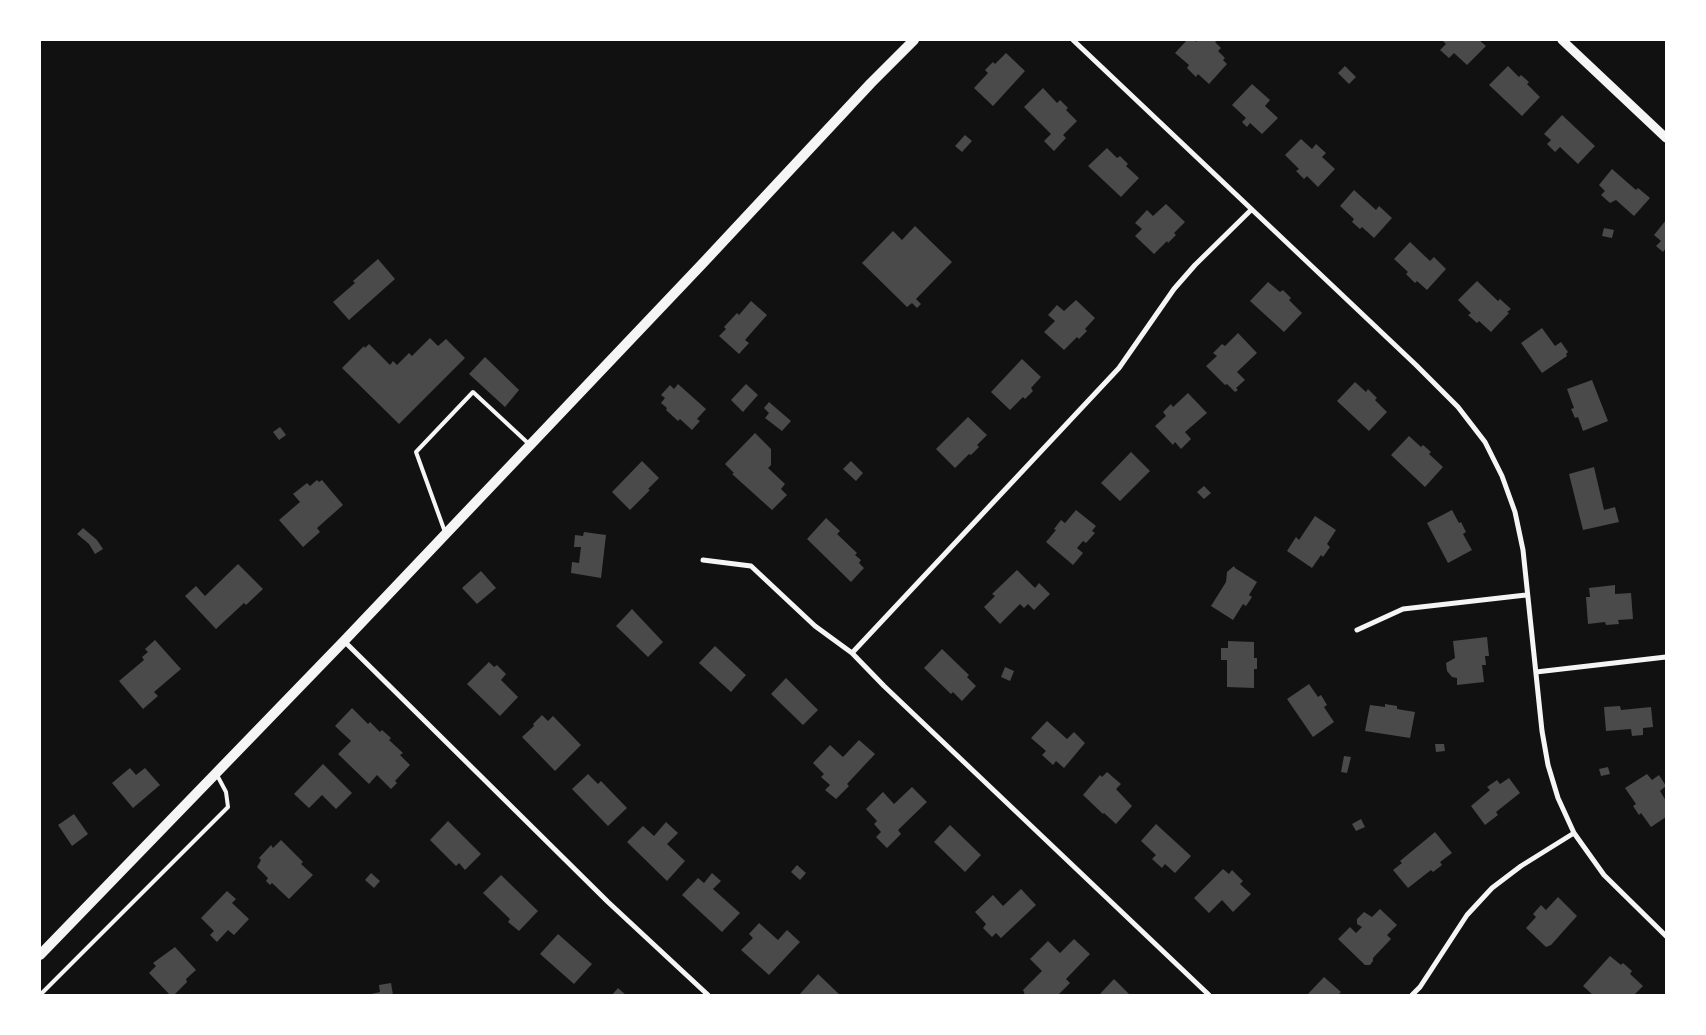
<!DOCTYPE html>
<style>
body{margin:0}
#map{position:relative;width:1706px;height:1035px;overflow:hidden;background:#111;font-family:"IBM Plex Sans",sans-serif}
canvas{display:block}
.frame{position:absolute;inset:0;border:41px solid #fff;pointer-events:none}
</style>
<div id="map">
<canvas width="1706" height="1035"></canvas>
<div class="frame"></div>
</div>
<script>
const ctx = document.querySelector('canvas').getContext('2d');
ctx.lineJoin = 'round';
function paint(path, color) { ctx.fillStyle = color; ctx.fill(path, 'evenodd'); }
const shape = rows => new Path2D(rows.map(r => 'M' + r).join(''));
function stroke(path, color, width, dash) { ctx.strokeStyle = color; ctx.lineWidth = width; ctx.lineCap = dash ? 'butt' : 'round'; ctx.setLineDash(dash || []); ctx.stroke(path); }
paint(shape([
 [1187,40,1194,40,1196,42,1198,40,1219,40,1215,42,1221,48,1218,51,1225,58,1223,60,1227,64,1209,84,1198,74,1196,77,1187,68,1189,65,1175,53],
 [1442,40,1479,40,1486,46,1467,65,1454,53,1449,58,1440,50,1446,44],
 [1006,53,1025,71,993,106,974,88,988,73,985,70,993,62,995,64],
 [1345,66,1356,77,1349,84,1338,73],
 [1508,66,1519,77,1521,75,1529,82,1527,84,1540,97,1522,116,1489,85],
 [1252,84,1270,100,1265,106,1278,118,1262,134,1250,123,1247,127,1242,122,1246,118,1232,105],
 [1043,88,1057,103,1060,100,1068,108,1066,110,1077,121,1063,135,1066,138,1054,151,1044,141,1051,134,1024,107],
 [1562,115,1595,146,1578,164,1560,147,1555,152,1547,144,1551,140,1544,134],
 [965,135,972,141,962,152,955,146],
 [1301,139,1312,149,1316,144,1326,153,1322,157,1335,169,1318,187,1307,176,1304,179,1296,171,1299,169,1285,155],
 [1107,148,1117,158,1120,156,1128,164,1126,166,1139,178,1121,197,1088,166],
 [1612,169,1636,190,1638,188,1650,198,1634,216,1616,200,1610,203,1601,195,1605,191,1599,185],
 [1354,190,1376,210,1379,206,1392,218,1374,238,1362,227,1360,229,1352,222,1354,219,1340,206],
 [1166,204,1185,222,1174,233,1176,235,1168,243,1167,241,1154,254,1135,236,1142,229,1135,223,1147,210,1153,216],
 [1666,220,1666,248,1663,252,1656,246,1661,241,1654,235],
 [915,226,952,262,916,299,921,304,917,308,912,303,907,307,862,263,893,231,902,240],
 [1604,228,1614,230,1612,238,1602,236],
 [1410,242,1430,261,1434,257,1446,269,1427,290,1417,281,1415,283,1406,274,1408,272,1394,259],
 [378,259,395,279,349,320,333,302,355,283,353,281],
 [1477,281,1498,301,1500,299,1511,309,1507,312,1509,313,1491,332,1479,321,1477,323,1468,315,1471,313,1458,300],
 [1268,282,1280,292,1283,290,1291,298,1289,300,1302,313,1284,332,1250,301],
 [1076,300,1095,318,1085,329,1087,331,1079,339,1077,337,1064,350,1044,332,1055,321,1048,315,1057,305,1064,311],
 [751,301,767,315,745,340,749,343,739,354,719,336,726,329,724,327,737,313,739,315],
 [1542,328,1555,346,1561,342,1568,352,1566,354,1567,356,1542,373,1521,343],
 [1238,333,1257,353,1237,372,1245,380,1236,388,1238,390,1235,392,1227,384,1225,385,1206,366,1217,356,1213,353,1222,344,1225,346],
 [430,338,438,346,446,339,465,358,399,424,342,368,364,346,365,348,369,344,390,365,393,361,397,365,409,353,412,356],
 [485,357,519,390,505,407,469,374],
 [1022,359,1041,377,1031,388,1033,391,1025,399,1023,397,1010,410,991,392],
 [1592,380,1608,421,1583,431,1578,417,1575,418,1571,409,1574,408,1567,389],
 [1355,382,1366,392,1368,389,1377,398,1375,400,1387,412,1369,431,1337,401],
 [678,384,706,409,697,419,700,421,692,430,680,419,678,421,666,410,667,408,661,403,665,398,661,395,670,385,674,389],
 [746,384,758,395,743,412,731,400],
 [1188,393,1207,413,1185,432,1191,439,1181,449,1175,442,1173,445,1155,426,1166,416,1163,412,1171,404,1173,407],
 [769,402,791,421,782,431,765,418,769,413,764,408],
 [968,417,987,435,977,445,979,447,971,455,969,454,955,468,936,449],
 [280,427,286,435,279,440,273,432],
 [755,433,771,449,771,465,768,468,785,484,781,489,787,495,772,510,732,474,734,473,725,464],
 [1409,436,1421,447,1423,445,1431,452,1429,454,1443,467,1425,487,1391,455],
 [1131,452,1150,471,1120,501,1101,483],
 [642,461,659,478,648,489,650,490,630,510,612,492],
 [851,461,863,473,856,481,843,469],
 [1594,467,1604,510,1615,507,1619,522,1583,530,1569,474],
 [317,480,319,482,322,480,343,505,317,528,320,532,303,547,279,520,300,502,293,494,307,483,310,486],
 [1204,486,1211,493,1204,499,1197,492],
 [1076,510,1096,526,1092,531,1095,533,1086,543,1083,541,1077,548,1083,553,1073,565,1046,542,1056,530,1054,529,1061,520,1065,523],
 [1452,510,1459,523,1461,522,1466,532,1463,534,1472,550,1448,563,1427,523],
 [1315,516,1336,530,1327,544,1330,547,1323,557,1321,555,1312,568,1287,551,1296,537,1299,540],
 [826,518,840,531,837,534,857,553,855,555,861,560,859,563,864,568,851,582,807,539],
 [83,528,97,540,103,549,95,554,89,544,77,534],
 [584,532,606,535,601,578,571,573,572,562,579,563,581,547,574,547,575,535,583,536],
 [238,564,263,589,246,605,244,603,216,629,185,596,196,586,205,596],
 [1234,566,1235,568,1257,582,1249,595,1252,597,1246,606,1243,604,1233,620,1211,606,1226,582,1227,572],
 [1017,570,1035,588,1039,583,1050,594,1034,610,1028,604,1024,608,1020,604,1000,624,984,607,995,596,992,594],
 [481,571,496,588,477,604,462,588],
 [1615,585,1615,594,1631,593,1633,619,1618,620,1619,624,1606,625,1605,622,1588,624,1586,597,1590,597,1589,588],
 [632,609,663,642,648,657,616,626],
 [1487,637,1489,656,1485,656,1486,665,1482,665,1484,682,1457,685,1457,678,1452,677,1447,671,1446,663,1455,658,1453,641],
 [155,640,181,669,154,692,158,696,143,709,119,681,144,660,142,657,148,652,145,649],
 [1228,641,1254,642,1254,658,1257,658,1257,669,1254,669,1254,688,1227,687,1227,660,1221,660,1221,648,1228,648],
 [715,646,746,675,731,692,699,663],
 [942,649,969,675,967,677,976,686,962,701,953,692,951,694,924,668],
 [489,662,494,667,497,665,506,674,501,680,518,697,500,716,467,684],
 [1005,667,1014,671,1010,681,1001,677],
 [786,678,818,710,803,725,771,694],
 [1309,684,1318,697,1321,695,1327,705,1324,707,1334,722,1313,737,1287,699],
 [1385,704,1397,706,1397,709,1415,712,1410,738,1365,731,1370,705,1385,707],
 [1620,706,1621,710,1651,707,1653,727,1643,728,1643,735,1632,736,1631,729,1606,731,1604,707],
 [352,708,368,724,370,722,380,732,382,730,391,738,389,740,403,753,400,755,410,765,395,781,397,783,391,789,377,775,369,784,338,754,351,741,335,726],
 [542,715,548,721,553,716,581,745,555,771,522,737,534,726,533,724],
 [1047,721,1067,739,1074,732,1085,743,1064,768,1056,761,1053,765,1042,755,1046,751,1031,738],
 [859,740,875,754,847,784,849,786,836,799,825,790,830,785,821,777,824,774,813,763,830,745,843,757],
 [1435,744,1444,744,1445,751,1436,752],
 [1344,756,1351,757,1347,773,1341,772],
 [323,764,352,793,336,809,322,795,309,808,294,794],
 [1608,767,1610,774,1601,776,1599,769],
 [130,768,136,775,145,768,160,785,133,808,112,783],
 [1107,772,1121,784,1116,789,1132,806,1116,824,1104,813,1103,814,1083,795,1100,775,1102,777],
 [588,774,598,784,601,781,627,808,608,826,572,789],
 [1647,774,1652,780,1659,775,1666,786,1660,791,1666,801,1666,817,1651,827,1641,813,1639,815,1633,806,1636,804,1625,788],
 [1509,778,1520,793,1496,812,1498,815,1485,825,1471,806,1490,790,1487,787,1497,780,1500,784],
 [912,787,927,802,898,830,901,834,887,848,876,837,881,832,874,824,877,821,866,809,883,792,894,804],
 [74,814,88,834,72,846,58,825],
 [1361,819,1365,827,1356,831,1352,824],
 [448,821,481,854,465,870,459,863,456,866,430,840],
 [666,822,678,833,667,844,685,861,667,881,627,842,643,826,654,836],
 [1156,824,1191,856,1175,873,1165,864,1162,868,1152,859,1156,855,1141,841],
 [950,825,981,855,965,872,934,842],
 [1435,832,1452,853,1440,862,1442,865,1433,872,1431,870,1408,888,1393,870,1402,863,1400,861],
 [281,840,303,862,301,864,313,875,289,899,272,883,270,885,266,881,268,878,257,867,261,860,259,858,271,845,273,848],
 [797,865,806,873,800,880,791,872],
 [1223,869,1229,874,1232,870,1243,881,1240,884,1251,894,1233,912,1222,900,1209,913,1194,898],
 [371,873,380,881,374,888,365,880],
 [712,873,721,881,713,889,740,913,722,932,682,895,698,878,704,883],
 [501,875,538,911,519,931,508,922,510,919,483,893],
 [1021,889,1036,905,1001,938,996,933,992,937,983,928,986,924,975,912,993,895,1003,906],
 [227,891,236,899,232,903,249,919,234,935,228,930,217,942,210,935,214,931,201,918],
 [1558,897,1577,916,1551,945,1546,947,1526,928,1536,917,1533,914,1541,905,1546,910],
 [1380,909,1397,925,1387,935,1391,939,1373,958,1373,961,1370,965,1365,965,1338,939,1350,927,1356,933,1362,927,1357,924,1357,919,1364,912,1372,917],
 [759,923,778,940,787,930,800,942,769,975,741,950,753,938,749,934],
 [558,934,592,964,574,984,540,954],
 [1074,939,1090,954,1066,979,1070,983,1058,995,1025,995,1023,990,1042,971,1030,959,1048,941,1060,953],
 [175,947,196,970,186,979,187,982,174,995,170,995,149,973,156,966,153,963],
 [1610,956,1621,965,1623,963,1632,971,1630,974,1643,986,1634,995,1593,995,1583,986],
 [818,974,840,995,799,995],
 [1324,977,1341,992,1338,995,1307,995],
 [1114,979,1130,995,1099,995],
 [391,983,393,995,367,995,380,992,379,985],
 [618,988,626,995,612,995]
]), '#4a4a4a');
stroke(shape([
 [445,532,416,452,473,392,529,444],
 [40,995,228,807,226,792,217,775]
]), '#f5f5f5', 4);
stroke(shape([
 [1073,40,1416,365,1458,407,1485,442,1502,476,1515,512,1523,550,1542,731,1548,765,1558,798,1574,833,1604,875,1666,936],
 [703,560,751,566,815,626,852,653,884,686,1209,995],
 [1357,630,1403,609,1526,595],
 [344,641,608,902,708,995],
 [852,653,1119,368,1174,289,1195,265,1251,210],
 [1536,672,1666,657],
 [1412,995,1420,987,1467,915,1492,888,1521,866,1574,833]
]), '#f5f5f5', 5);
stroke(shape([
 [1562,40,1666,138]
]), '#f5f5f5', 9);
stroke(shape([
 [40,955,344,641,704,262,871,83,914,40]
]), '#f5f5f5', 10);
</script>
